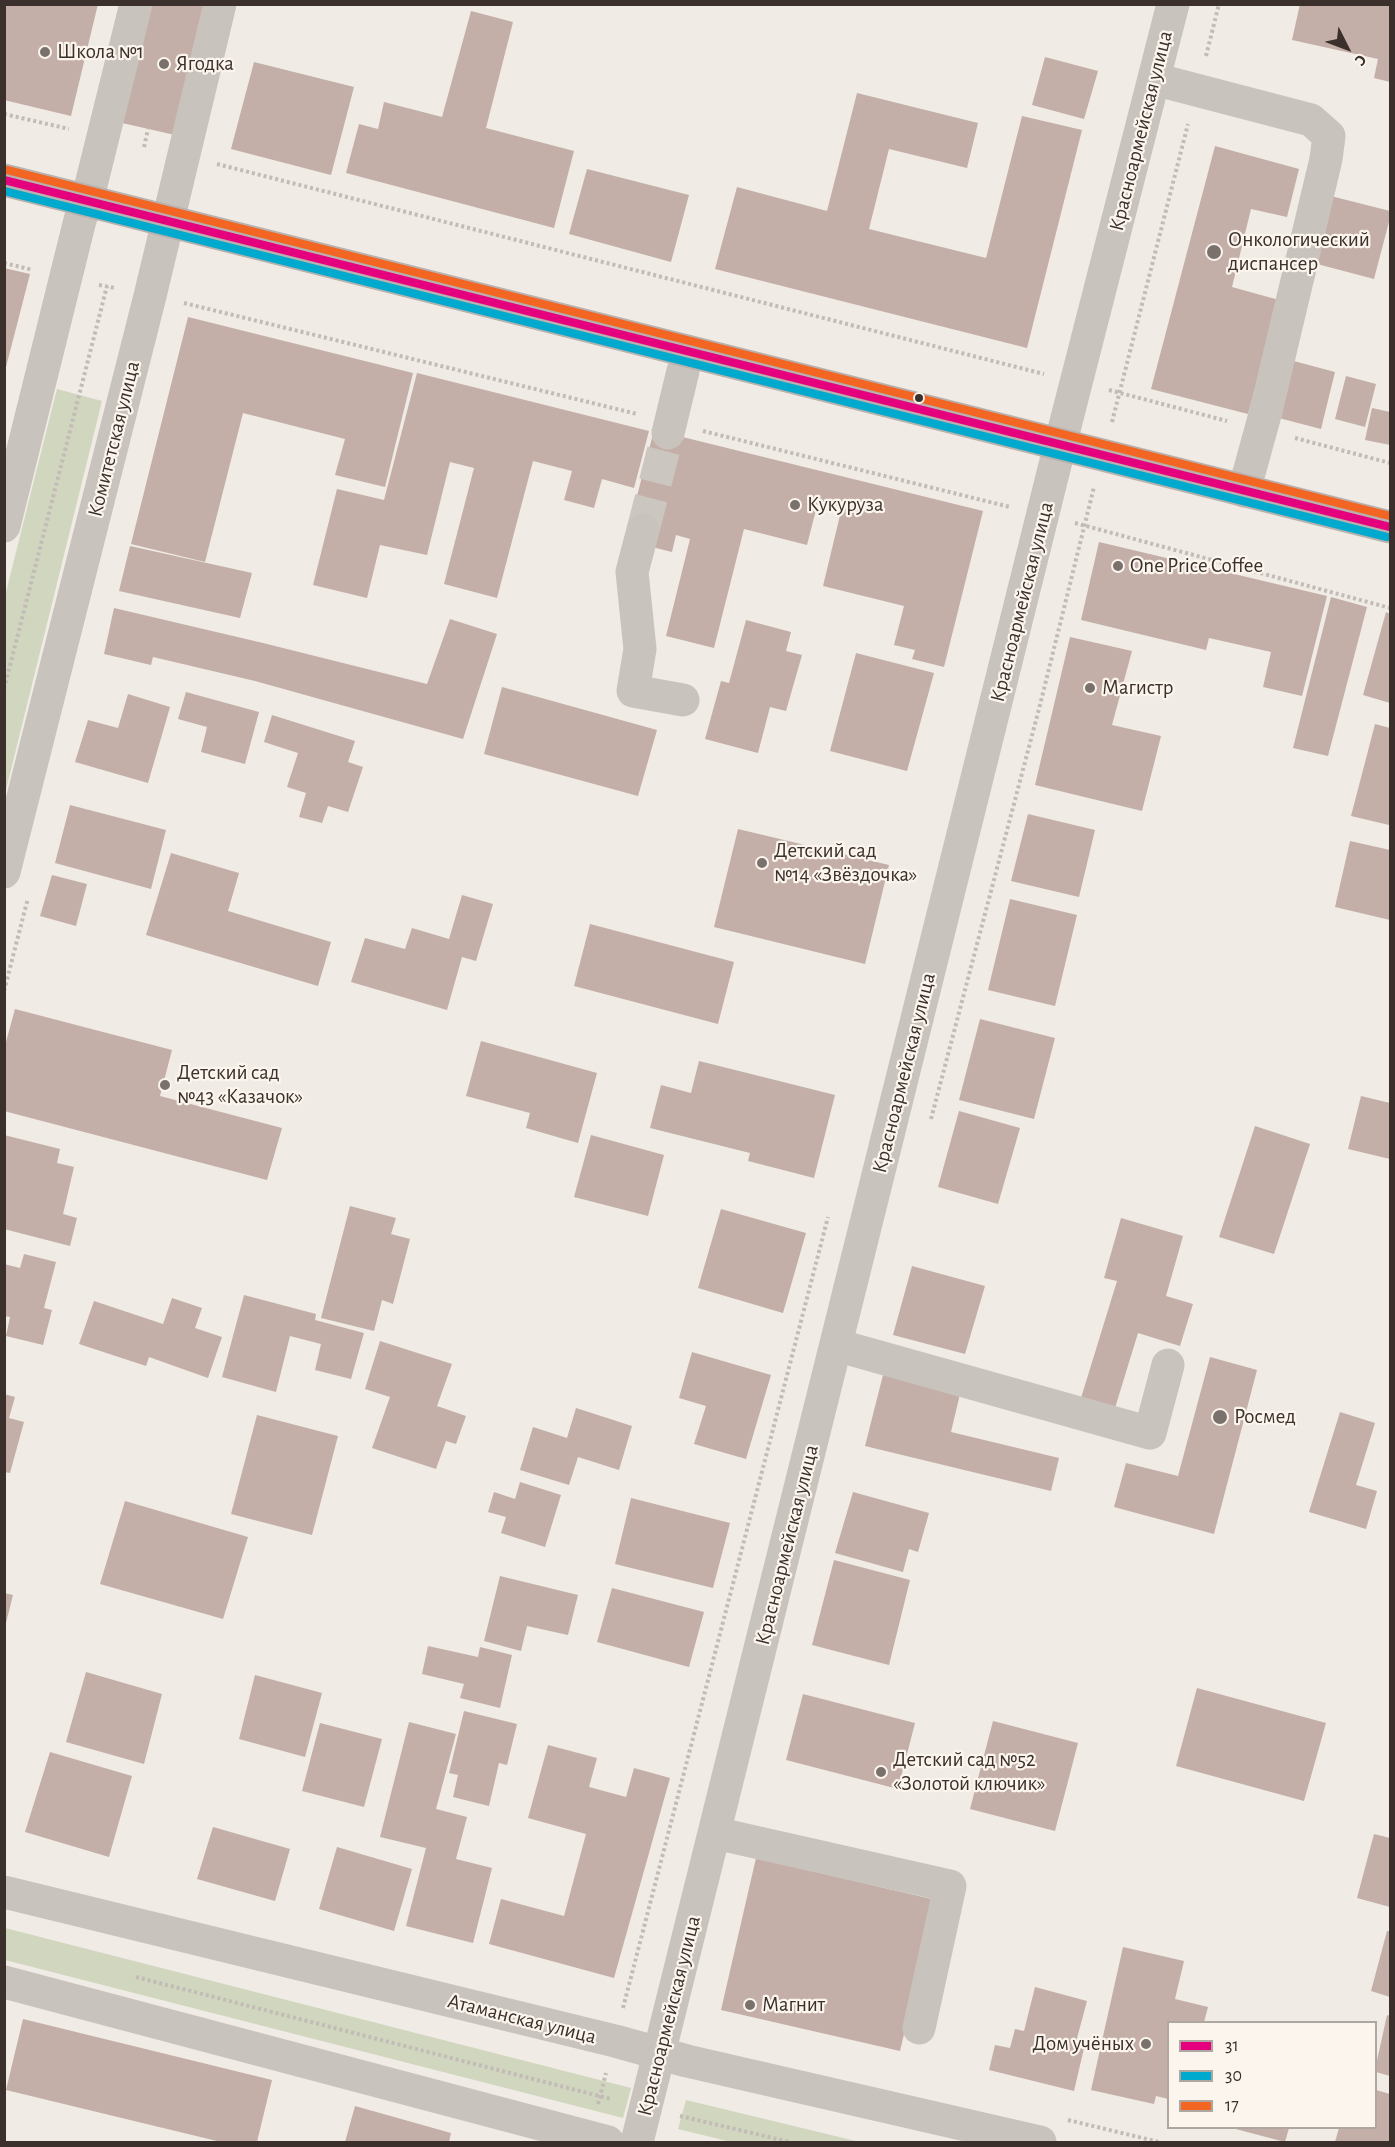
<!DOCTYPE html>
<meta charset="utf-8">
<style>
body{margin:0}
#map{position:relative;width:1395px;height:2147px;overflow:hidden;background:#f0ebe5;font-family:"Alegreya Sans",sans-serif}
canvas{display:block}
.frame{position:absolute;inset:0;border:6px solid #3b302b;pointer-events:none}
.legend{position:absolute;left:1167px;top:2021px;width:210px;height:108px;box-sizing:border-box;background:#fbf5ee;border:2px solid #aea6a0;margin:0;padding:8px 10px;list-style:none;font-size:18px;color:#3b302b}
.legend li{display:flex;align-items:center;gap:12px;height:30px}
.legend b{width:30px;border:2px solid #aea6a0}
.north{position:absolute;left:1317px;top:18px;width:60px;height:60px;-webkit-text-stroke:4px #fbf5ee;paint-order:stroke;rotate:132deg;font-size:16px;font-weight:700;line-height:24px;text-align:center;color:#3b302b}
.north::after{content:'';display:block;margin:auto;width:21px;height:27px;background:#3b302b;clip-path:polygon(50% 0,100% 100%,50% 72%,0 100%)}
</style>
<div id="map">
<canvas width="1395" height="2147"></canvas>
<div class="frame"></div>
<ul class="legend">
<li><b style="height:8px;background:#e5007d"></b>31</li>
<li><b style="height:8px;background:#00a9ce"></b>30</li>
<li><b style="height:8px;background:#f26522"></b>17</li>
</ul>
<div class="north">С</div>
</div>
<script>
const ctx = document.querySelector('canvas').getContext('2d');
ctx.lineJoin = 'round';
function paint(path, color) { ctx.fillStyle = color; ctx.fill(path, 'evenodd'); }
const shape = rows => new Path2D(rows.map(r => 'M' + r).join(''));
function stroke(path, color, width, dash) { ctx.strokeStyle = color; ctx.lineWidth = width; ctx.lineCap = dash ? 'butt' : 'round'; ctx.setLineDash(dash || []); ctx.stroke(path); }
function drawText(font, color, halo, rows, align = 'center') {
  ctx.font = font + ' "Alegreya Sans",sans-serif'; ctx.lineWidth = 4.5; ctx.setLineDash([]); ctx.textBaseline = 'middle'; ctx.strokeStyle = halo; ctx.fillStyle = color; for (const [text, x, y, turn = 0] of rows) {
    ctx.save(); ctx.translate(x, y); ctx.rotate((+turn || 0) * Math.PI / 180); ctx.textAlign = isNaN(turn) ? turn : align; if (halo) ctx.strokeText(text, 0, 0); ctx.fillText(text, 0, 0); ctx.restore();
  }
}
paint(shape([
 [57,389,102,401,5,794,5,596],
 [5,1928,631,2088,623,2118,5,1960],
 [686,2100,860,2142,731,2142,678,2129]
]), '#d1d6bf');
paint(shape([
 [4,4,98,4,71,116,4,100],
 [150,4,206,4,175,135,122,123],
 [1300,4,1390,4,1390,82,1374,78,1378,59,1292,40],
 [471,11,513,22,486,128,574,151,554,228,346,173,359,124,378,129,384,102,442,117],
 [1045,57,1098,71,1084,119,1032,105],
 [254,62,354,87,331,175,231,149],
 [857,93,978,123,967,168,889,149,869,229,986,258,1022,116,1082,130,1027,348,715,269,737,187,827,211],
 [1215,146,1299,169,1287,217,1251,209,1232,287,1279,300,1248,414,1151,389],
 [587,169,689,195,671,262,569,234],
 [1319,193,1390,211,1390,218,1374,279,1302,260],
 [4,268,30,274,5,371,4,371],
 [188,317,413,373,385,487,335,475,345,439,243,413,205,562,131,544],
 [1290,360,1335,372,1321,429,1275,417],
 [417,373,649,431,634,488,602,479,594,508,564,500,572,471,533,461,497,598,444,584,474,468,450,462,427,555,380,545,367,598,313,585,337,489,384,500],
 [1346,376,1376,384,1365,427,1335,419],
 [1372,408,1390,412,1390,445,1365,440],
 [654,430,983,511,944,667,912,659,915,650,894,645,904,606,823,586,842,507,818,502,807,545,744,529,714,648,666,636,690,539,676,535,672,552,648,546,629,527],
 [1099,542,1327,596,1302,696,1263,687,1271,652,1209,638,1206,650,1081,620],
 [130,546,252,573,240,618,119,591],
 [1331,597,1367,607,1328,756,1293,748],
 [114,608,263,643,427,684,450,619,497,634,463,739,255,681,153,657,151,665,104,654],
 [1386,612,1390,614,1390,703,1363,695],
 [746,620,791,632,786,651,802,655,786,711,770,707,758,753,705,739,721,681,729,683],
 [1070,637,1132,651,1112,725,1161,736,1142,811,1035,785],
 [856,653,934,673,907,771,830,751],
 [502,687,657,730,638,796,484,754],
 [186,692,259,712,245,764,201,752,207,727,178,719],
 [128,694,170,707,148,783,75,762,88,720,118,728],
 [272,715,355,741,348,762,363,767,348,812,328,806,322,823,299,817,306,793,287,787,298,753,264,742],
 [1375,724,1390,728,1389,825,1351,816],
 [70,805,166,830,151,889,55,863],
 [1028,814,1095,830,1079,897,1011,881],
 [738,829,889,865,865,964,714,927],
 [1350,841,1390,850,1390,920,1335,907],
 [171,853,239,873,228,911,331,942,318,986,146,935],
 [52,875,87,884,76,926,40,916],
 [462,895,493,904,476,961,462,957,447,1010,351,982,365,938,405,949,412,928,449,939],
 [1010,899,1077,915,1055,1006,988,990],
 [590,924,734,962,718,1024,574,986],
 [15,1009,172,1050,160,1096,282,1128,267,1180,4,1111,4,1049],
 [980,1019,1055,1038,1034,1119,959,1100],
 [481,1041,597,1073,578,1143,526,1128,530,1113,466,1096],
 [699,1061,835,1095,814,1178,748,1161,750,1153,650,1128,661,1085,691,1093],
 [1361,1096,1390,1103,1390,1159,1348,1149],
 [959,1111,1020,1128,998,1204,938,1187],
 [1255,1126,1310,1144,1274,1254,1219,1237],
 [4,1135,60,1149,57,1163,74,1167,63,1214,77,1218,70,1246,4,1229],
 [591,1135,664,1155,648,1216,574,1197],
 [350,1206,396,1218,391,1234,410,1239,393,1304,382,1300,374,1331,321,1318],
 [721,1209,806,1233,783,1313,698,1288],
 [1121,1218,1183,1236,1166,1296,1193,1304,1180,1346,1138,1333,1115,1408,1081,1398,1117,1281,1104,1278],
 [24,1254,56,1262,44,1308,52,1310,43,1345,6,1336,10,1317,4,1316,4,1264,20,1268],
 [912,1266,985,1286,965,1354,893,1335],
 [244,1295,316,1314,315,1320,364,1333,351,1379,315,1370,321,1344,290,1336,276,1392,222,1377],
 [172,1298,202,1308,195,1328,222,1337,208,1378,149,1357,146,1366,79,1344,94,1301,163,1324],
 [380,1341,452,1364,437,1406,466,1416,456,1444,446,1441,436,1469,372,1448,390,1397,365,1389],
 [692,1352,771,1375,746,1459,694,1444,706,1406,679,1398],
 [1210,1357,1257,1370,1214,1534,1114,1507,1126,1463,1178,1476],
 [883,1375,960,1394,951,1432,1059,1458,1051,1491,865,1446],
 [4,1394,15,1397,9,1418,24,1422,10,1473,4,1472],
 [576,1408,632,1426,619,1470,578,1457,569,1485,520,1470,533,1427,567,1438],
 [1340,1412,1375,1423,1356,1485,1377,1491,1366,1529,1309,1512],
 [257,1415,338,1436,312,1535,231,1514],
 [520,1482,561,1495,545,1547,501,1533,506,1517,488,1512,494,1492,515,1499],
 [853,1492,929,1513,918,1552,909,1549,903,1572,835,1553],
 [631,1498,730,1523,713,1588,615,1564],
 [125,1501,248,1537,223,1619,100,1584],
 [834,1560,910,1580,889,1665,812,1645],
 [500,1576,578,1595,568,1635,527,1626,521,1651,484,1641],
 [612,1588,704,1612,689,1667,597,1642],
 [4,1593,13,1595,5,1627,4,1627],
 [428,1646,478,1657,480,1647,512,1655,500,1708,460,1698,464,1684,422,1674],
 [86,1672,162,1694,144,1764,66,1742],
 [255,1675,322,1693,305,1757,239,1739],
 [1197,1688,1326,1723,1304,1801,1176,1766],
 [803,1694,915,1723,898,1789,786,1760],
 [464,1711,517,1724,507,1765,499,1763,489,1806,453,1797,458,1775,449,1773],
 [993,1721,1078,1743,1055,1831,970,1809],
 [409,1722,456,1734,436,1809,467,1817,456,1859,492,1868,473,1943,406,1926,426,1848,380,1837],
 [320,1723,382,1739,364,1807,302,1791],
 [548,1745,597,1758,589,1787,626,1797,634,1768,670,1778,614,1978,489,1944,501,1899,564,1916,586,1834,528,1818],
 [50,1752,132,1776,109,1857,25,1832],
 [213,1827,290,1849,275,1901,197,1879],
 [1374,1834,1390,1838,1390,1907,1357,1898],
 [337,1847,412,1869,394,1931,319,1909],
 [756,1858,936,1900,900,2051,721,2010],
 [1387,1931,1390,1931,1390,1997,1371,1991],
 [1123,1947,1184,1961,1175,1999,1208,2007,1204,2022,1168,2022,1168,2099,1156,2096,1154,2104,1091,2090],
 [1035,1987,1087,2001,1076,2042,1085,2044,1074,2091,989,2070,995,2045,1010,2048,1015,2029,1024,2031],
 [1387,2015,1390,2016,1390,2076,1376,2072,1376,2065],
 [23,2019,272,2080,257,2142,221,2142,6,2090],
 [1376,2090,1390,2094,1390,2142,1335,2142,1339,2128,1376,2128],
 [355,2106,451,2133,449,2142,345,2142],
 [1232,2128,1289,2128,1285,2142]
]), '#c3afa7');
stroke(shape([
 [643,530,668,433]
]), '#ccc6c0', 33, [33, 16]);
stroke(shape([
 [1206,56,1219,4],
 [4,114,69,129],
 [144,147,148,129],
 [217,164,1044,374],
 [4,263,33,270],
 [99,285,115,288],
 [184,303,637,414],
 [1109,390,1227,421],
 [1112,422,1188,124],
 [703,431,1010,507],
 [1295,438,1390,463],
 [1075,523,1390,608],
 [4,689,107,286],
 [4,991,28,898],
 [931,1119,1040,705,1094,487],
 [136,1977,611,2099],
 [623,2008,828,1217],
 [598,2104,606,2073],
 [680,2116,790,2142],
 [1068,2120,1159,2142]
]), '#c2bbb6', 4, [3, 3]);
stroke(shape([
 [1154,79,1311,120,1329,136,1326,159,1266,411,1244,491],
 [668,433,683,371],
 [4,526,80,220,87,201,136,4],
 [643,530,632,572,640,649,633,691,683,700],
 [4,872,150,296,220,4],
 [836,1345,1150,1433,1168,1365],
 [715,1833,950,1886,919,2028],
 [4,1892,615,2041,687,2061,1040,2142],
 [4,1982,608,2142],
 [637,2142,1055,465,1173,4]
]), '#c9c3be', 33);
stroke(shape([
 [4,180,1390,527]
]), '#b8b1ad', 33);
stroke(shape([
 [4,180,1390,527]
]), '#e5007d', 8);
stroke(shape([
 [4,191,1387,537]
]), '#00a9ce', 8);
stroke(shape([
 [7,170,1390,516]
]), '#f26522', 8);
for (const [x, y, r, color] of [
 [45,52,6,"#7a716c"],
 [164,64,6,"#7a716c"],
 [1214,252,8,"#7a716c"],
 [919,398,5,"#3b302b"],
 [795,505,6,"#7a716c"],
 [1118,566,6,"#7a716c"],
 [1090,688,6,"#7a716c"],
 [762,863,6,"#7a716c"],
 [165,1085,6,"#7a716c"],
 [1220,1417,8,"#7a716c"],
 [881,1772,6,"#7a716c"],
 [750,2005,6,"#7a716c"],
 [1146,2044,6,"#7a716c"]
]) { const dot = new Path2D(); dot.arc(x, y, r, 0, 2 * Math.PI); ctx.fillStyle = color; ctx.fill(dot); stroke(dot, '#fbf5ee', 2); }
drawText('21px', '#3b302b', '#fbf5ee', [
 ["Школа №1",57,52],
 ["Ягодка",176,64],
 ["Онкологический",1228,240],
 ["диспансер",1228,264],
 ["Кукуруза",807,505],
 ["One Price Coffee",1130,566],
 ["Магистр",1102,688],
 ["Детский сад",774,851],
 ["№14 «Звёздочка»",774,875],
 ["Детский сад",177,1073],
 ["№43 «Казачок»",177,1097],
 ["Росмед",1234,1417],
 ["Детский сад №52",893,1760],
 ["«Золотой ключик»",893,1784],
 ["Магнит",762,2005],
 ["Дом учёных",1134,2044,"right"]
], 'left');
drawText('21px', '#3b302b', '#fbf5ee', [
 ["Красноармейская улица",1141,131,-76],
 ["Комитетская улица",114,439,-76],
 ["Красноармейская улица",1022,602,-76],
 ["Красноармейская улица",904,1073,-76],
 ["Красноармейская улица",787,1545,-76],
 ["Красноармейская улица",669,2016,-76],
 ["Атаманская улица",522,2019,14]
]);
</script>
